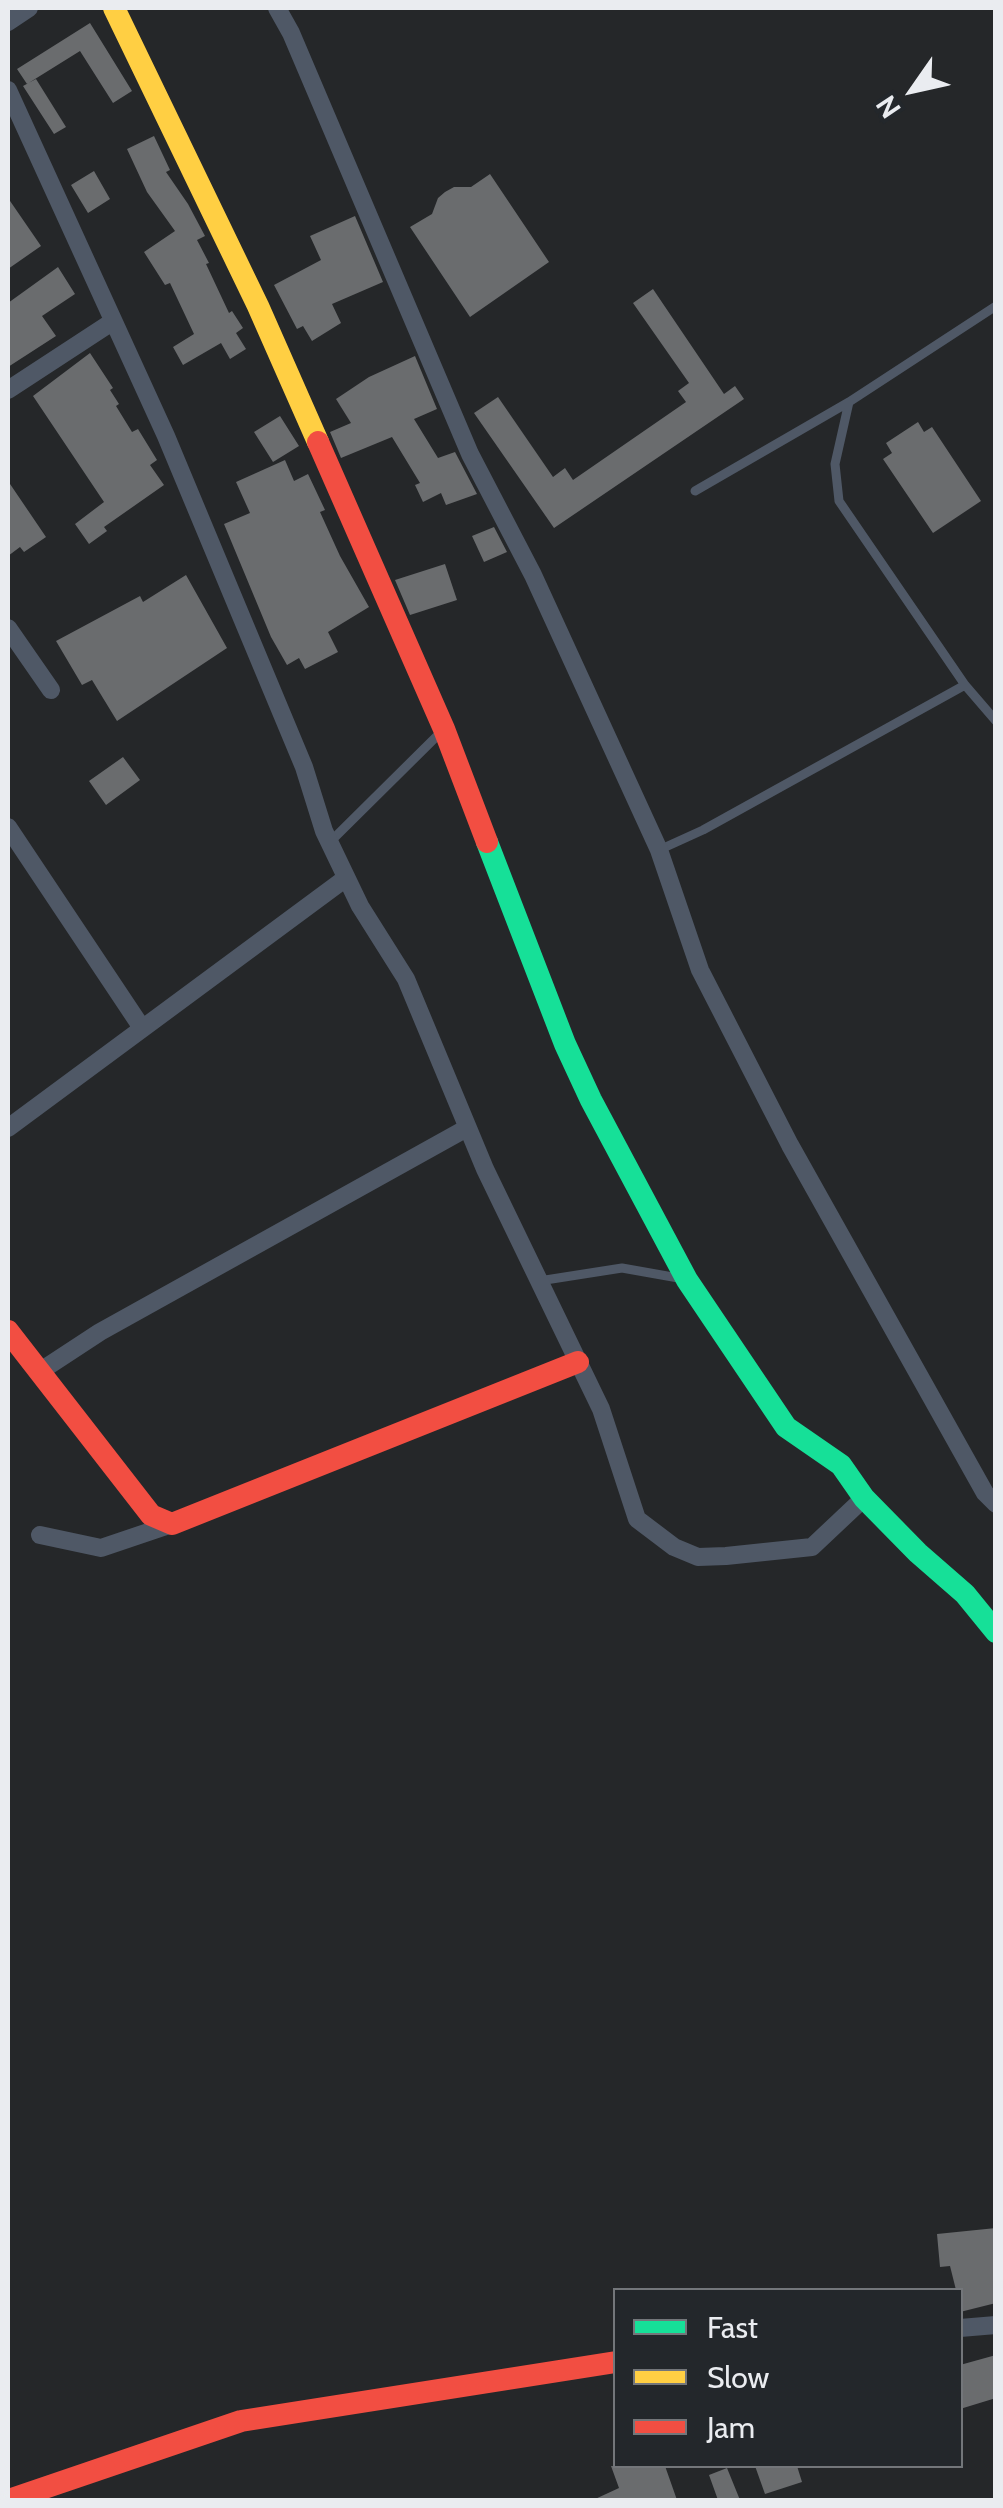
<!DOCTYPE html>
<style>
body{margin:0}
#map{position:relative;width:1003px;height:2508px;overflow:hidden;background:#252729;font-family:Cabin,sans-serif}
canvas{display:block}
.frame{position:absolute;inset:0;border:10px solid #eaecf0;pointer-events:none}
.legend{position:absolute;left:613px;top:2288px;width:350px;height:180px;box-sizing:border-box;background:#23272b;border:2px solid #73767a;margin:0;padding:12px 18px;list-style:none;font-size:30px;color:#eaecf0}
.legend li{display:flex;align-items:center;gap:20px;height:50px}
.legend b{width:50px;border:2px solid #73767a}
.north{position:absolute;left:863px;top:40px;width:100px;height:100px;-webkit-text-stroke:8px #23272b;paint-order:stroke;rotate:236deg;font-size:28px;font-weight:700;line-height:40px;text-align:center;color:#eaecf0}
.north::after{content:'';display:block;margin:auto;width:35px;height:45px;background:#eaecf0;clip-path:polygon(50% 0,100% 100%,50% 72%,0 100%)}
</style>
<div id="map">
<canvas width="1003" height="2508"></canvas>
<div class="frame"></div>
<ul class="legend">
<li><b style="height:12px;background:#16e098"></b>Fast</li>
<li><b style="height:12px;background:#ffcf43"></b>Slow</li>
<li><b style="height:12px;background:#f24e42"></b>Jam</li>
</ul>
<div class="north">N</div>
</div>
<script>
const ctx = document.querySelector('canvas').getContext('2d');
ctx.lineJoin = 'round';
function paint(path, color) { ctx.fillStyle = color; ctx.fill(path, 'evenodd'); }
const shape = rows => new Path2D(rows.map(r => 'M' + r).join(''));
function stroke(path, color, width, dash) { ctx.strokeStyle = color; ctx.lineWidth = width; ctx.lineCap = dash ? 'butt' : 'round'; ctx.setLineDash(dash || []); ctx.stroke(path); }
paint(shape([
 [90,23,132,91,113,103,80,51,27,84,17,69],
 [36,79,66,127,54,134,23,86],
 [154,136,170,170,166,172,188,204,205,236,197,240,209,263,206,264,229,313,232,311,243,328,236,333,246,349,230,359,221,343,183,365,173,347,194,334,170,283,165,285,144,252,175,231,147,192,127,149],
 [94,171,110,199,88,213,71,185],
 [490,174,549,262,470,317,410,227,432,214,438,198,445,192,454,187,471,187],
 [8,198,41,246,8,269],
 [355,216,383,282,332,304,341,323,312,341,303,326,297,329,274,285,321,260,310,236],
 [58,267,75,294,42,316,56,336,8,367,8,303],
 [653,289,724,394,735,386,744,399,554,528,474,413,498,397,553,477,565,468,573,480,686,402,678,391,689,383,633,303],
 [90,353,113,388,110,390,119,404,116,406,132,432,138,429,157,460,150,465,164,485,104,527,107,531,89,544,75,524,104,502,33,396],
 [415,356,437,409,414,419,438,458,455,452,477,494,446,505,441,493,423,502,415,485,420,483,392,437,341,458,330,432,351,423,336,399,369,377],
 [280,416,299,446,273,462,254,432],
 [918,422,924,432,932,427,981,501,933,533,883,459,892,453,886,443],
 [285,460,294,481,308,474,325,510,320,512,340,556,369,607,328,632,338,652,305,669,299,658,287,665,271,637,224,524,250,513,236,482],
 [8,481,46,537,24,552,20,547,8,556],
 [494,527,507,552,484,562,472,536],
 [445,564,457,600,410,615,395,580],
 [186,575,227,648,117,721,92,680,82,685,56,641,140,596,143,602],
 [123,757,140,780,106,805,89,781],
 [996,2228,996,2303,960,2312,960,2290,956,2290,950,2266,940,2267,937,2234],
 [996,2355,996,2398,960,2409,960,2365],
 [611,2466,665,2466,677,2500,593,2500,619,2488],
 [755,2466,797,2466,802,2482,765,2494],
 [727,2468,740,2500,718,2500,709,2475]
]), '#6a6c6e');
stroke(shape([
 [849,402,835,464,839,501,965,685,996,721],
 [695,491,849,402,996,306],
 [329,843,441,732],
 [659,850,703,830,965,685],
 [539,1281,622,1268,684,1279]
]), '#4f5866', 9);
stroke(shape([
 [277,8,291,33,470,454,533,575,659,850,700,970,790,1145,985,1493,996,1504],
 [8,22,29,8],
 [8,90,166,436,304,767,324,831,360,906,406,979,485,1169,601,1409,637,1519,674,1547,698,1557,726,1556,812,1547,864,1498],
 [8,390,112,322],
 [8,628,51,690],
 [8,827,142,1028],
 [8,1128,346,878],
 [39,1372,100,1332,467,1128],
 [40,1535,101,1548,172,1524],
 [960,2328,996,2325]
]), '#4f5866', 18);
stroke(shape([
 [487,842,565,1044,591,1100,687,1280,786,1427,841,1465,864,1498,918,1553,965,1594,996,1632]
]), '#16e098', 22);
stroke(shape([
 [114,8,258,306,318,442]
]), '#ffcf43', 22);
stroke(shape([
 [318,442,444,729,487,842],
 [8,1331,151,1515,172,1524,578,1362],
 [9,2500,241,2421,616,2362]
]), '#f24e42', 22);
</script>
